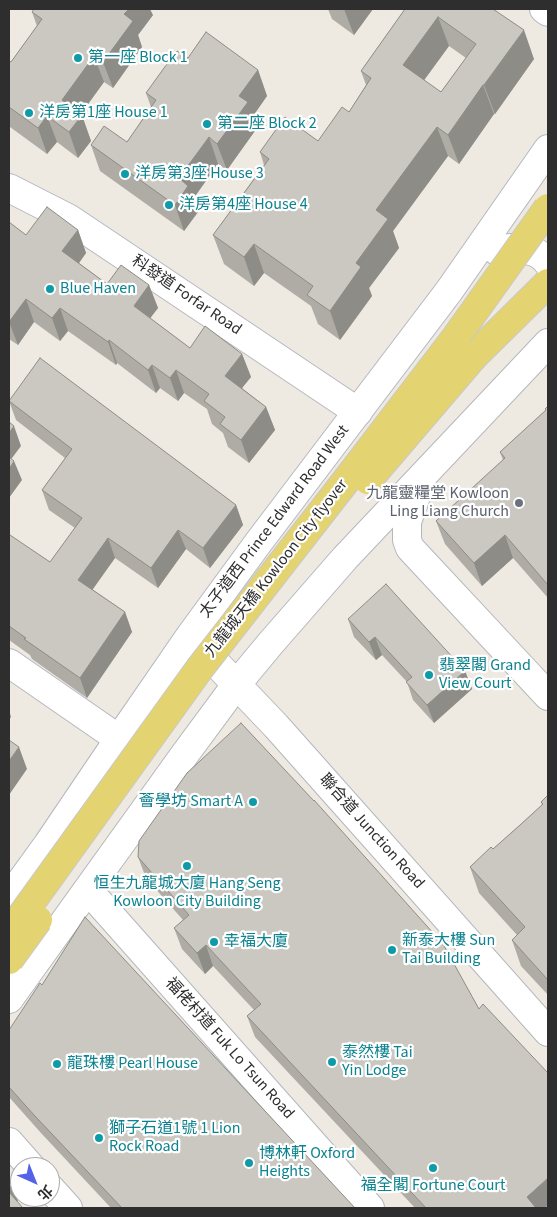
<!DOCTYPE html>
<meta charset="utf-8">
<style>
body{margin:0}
#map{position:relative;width:557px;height:1217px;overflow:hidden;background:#eeeae2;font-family:"Source Sans 3","Noto Sans TC",sans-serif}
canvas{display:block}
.frame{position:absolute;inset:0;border:10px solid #2e2e2e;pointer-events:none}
.north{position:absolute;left:10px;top:1157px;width:50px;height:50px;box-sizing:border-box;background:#fff;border:1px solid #ababab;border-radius:50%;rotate:136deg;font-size:14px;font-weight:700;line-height:20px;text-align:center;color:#2e2e2e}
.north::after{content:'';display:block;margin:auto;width:18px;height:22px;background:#5462e9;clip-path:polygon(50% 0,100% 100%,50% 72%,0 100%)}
</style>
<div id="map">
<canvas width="557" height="1217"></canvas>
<div class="frame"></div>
<div class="north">北</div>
</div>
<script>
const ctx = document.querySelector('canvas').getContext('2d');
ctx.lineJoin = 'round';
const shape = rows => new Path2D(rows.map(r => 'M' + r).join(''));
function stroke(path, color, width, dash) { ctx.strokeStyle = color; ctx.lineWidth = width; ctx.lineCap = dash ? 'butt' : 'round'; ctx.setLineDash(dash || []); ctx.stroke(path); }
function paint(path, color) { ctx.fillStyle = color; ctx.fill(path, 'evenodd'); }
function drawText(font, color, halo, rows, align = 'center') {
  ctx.font = font + ' "Source Sans 3","Noto Sans TC",sans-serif'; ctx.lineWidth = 4.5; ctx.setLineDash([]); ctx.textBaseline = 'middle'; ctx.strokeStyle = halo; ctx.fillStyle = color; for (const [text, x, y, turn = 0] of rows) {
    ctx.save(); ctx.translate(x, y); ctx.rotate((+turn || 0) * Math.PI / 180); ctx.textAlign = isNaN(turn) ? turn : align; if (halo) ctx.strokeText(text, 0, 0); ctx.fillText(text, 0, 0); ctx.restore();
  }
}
const minor = shape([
 [9,188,68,218,358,412],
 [9,663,119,739],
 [88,890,370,1208],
 [9,1142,31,1167],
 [50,1188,68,1208]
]);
const tertiary = shape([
 [544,9,548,12],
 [423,476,407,522,407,540,410,548,548,696]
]);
const secondary = shape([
 [497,251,510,248,524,249,537,253,544,258,548,263],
 [193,639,276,726,548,1032],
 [9,898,48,844,119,739,190,636,258,543,449,291,548,149],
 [9,999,185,754,236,685,270,644,345,558,548,343]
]);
const primary = shape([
 [474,356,548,283]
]);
stroke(minor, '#b5b7c0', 30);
stroke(tertiary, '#b5b7c0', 30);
stroke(secondary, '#b5b7c0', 30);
stroke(primary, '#c9c9c9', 30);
stroke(minor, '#fff', 28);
stroke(tertiary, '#fff', 28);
stroke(secondary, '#fff', 28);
stroke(primary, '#e4d371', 28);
const primaryBridge = shape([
 [368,480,474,356],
 [9,933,200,668,345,482,456,337,548,208],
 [9,960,38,920]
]);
stroke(primaryBridge, '#c9c9c9', 30, []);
stroke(primaryBridge, '#e4d371', 28);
paint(shape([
 [328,9,373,9,354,35,332,19],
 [405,9,493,9,534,59,495,114,494,114,459,164,448,156,393,231,399,248,369,288,372,296,340,340,318,324,311,306,264,273,254,286,224,264,213,235,264,165,260,152,318,141,349,112,366,85,361,71],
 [449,46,466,58,441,92,424,80],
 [32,12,153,15,138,35,142,47,113,88,104,82,81,114,91,141,78,158,57,142,47,154,10,127,9,124,9,61,11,62,37,26],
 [188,58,258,70,267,96,253,116,257,128,227,170,218,164,193,199,198,212,184,231,100,171,91,145,127,142,151,107,146,93],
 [9,222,26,235,78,230,86,253,79,263,107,284,149,285,158,308,150,318,190,348,242,354,251,377,242,388,266,407,275,430,249,463,228,447,223,433,212,424,207,409,184,393,178,401,160,388,156,393,117,363,116,365,68,331,60,341,34,322,18,345,9,339],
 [9,401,236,505,243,525,210,568,186,549,158,588,115,558,92,589,125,612,132,632,87,698,32,659,30,655,9,640,9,536,50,562,75,528,49,510,42,490,65,458,16,420],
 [548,406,548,598,513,558,482,586,445,544,436,521,503,460,500,452,546,410],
 [348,619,465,671,472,689,434,723,413,700,407,682,382,655,376,660,354,637],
 [548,795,548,995,521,966,512,940,517,935,479,893,470,867,493,849,542,805,541,802],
 [138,857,548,1205,545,1208,415,1208,255,1037,247,1016,254,1010,213,966,205,974,182,949,174,928,183,920,146,878],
 [9,1030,355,1208,111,1208,41,1133,9,1097]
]), '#aeaca5');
paint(shape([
 [129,9,150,9,153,15,138,35,142,47,113,88,103,62,124,14],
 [344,9,373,9,354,35],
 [438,17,449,46,414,94,403,65],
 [524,30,534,59,495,114,484,85],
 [94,56,104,82,72,126,62,100],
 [258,70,267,96,253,116,257,128,227,170,217,144,239,96],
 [483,85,494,114,459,164,448,135],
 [82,115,91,141,78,158,69,132],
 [47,116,57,142,47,154,38,128],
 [437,127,448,156,393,231,399,248,369,288,372,296,340,340,330,311,356,263,376,210],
 [209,137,218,164,193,199,198,212,184,231,175,205,179,178],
 [78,230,86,253,71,274,62,251],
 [254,244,264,273,254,286,244,257],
 [149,285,158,308,142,329,134,306],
 [26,299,34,322,18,345,9,322],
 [60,308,68,331,60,341,52,318],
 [109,340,117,363,116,365,108,342],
 [242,354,251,377,233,399,225,376],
 [152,365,160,388,156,393,148,370],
 [176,370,184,393,178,401,170,378],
 [266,407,275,430,249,463,241,440],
 [14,426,21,446,9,462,9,433],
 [14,461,22,480,9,498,9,469],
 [236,505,243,525,210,568,203,548],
 [178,530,186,549,158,588,151,568],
 [505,535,513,558,482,586,474,563],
 [108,538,115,558,86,599,78,580],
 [125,612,132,632,87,698,80,678],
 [375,637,382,655,376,660,369,642],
 [465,671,472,689,434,723,427,705],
 [9,710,11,717,9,720],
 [19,747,27,769,9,795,9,761],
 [206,945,213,966,205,974,197,953],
 [548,1178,548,1205,545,1208,531,1208,527,1197],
 [12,1185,18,1201,12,1206,9,1196,9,1188]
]), '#8d8c86');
const building = shape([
 [34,9,129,9,124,14,133,21,103,62,94,56,62,100,82,115,69,132,47,116,38,128,9,107,9,61,11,62,42,19,32,12,34,9],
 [405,9,493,9,524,30,484,85,483,85,448,135,437,127,376,210,388,219,356,263,361,267,330,311,307,295,313,286,254,244,244,257,213,235,269,159,260,152,285,117,318,141,342,107,349,112,371,78,361,71,405,9],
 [438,17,476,44,441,92,403,65,438,17],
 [206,32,258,70,239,96,248,102,217,144,209,137,179,178,188,186,175,205,91,145,104,126,127,142,156,100,146,93,164,68,177,51,188,58,206,32],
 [47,207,78,230,62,251,107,284,121,265,149,285,134,306,190,348,205,326,242,354,225,376,266,407,241,440,220,424,225,417,204,401,209,394,176,370,170,378,152,365,148,370,109,340,108,342,60,308,52,318,26,299,9,322,9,222,26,235,47,207],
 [40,358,236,505,203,548,178,530,151,568,108,538,78,580,125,612,80,678,24,639,26,638,9,626,9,536,10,535,50,562,82,518,42,490,72,449,9,401,40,358],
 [548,406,548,585,505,535,474,563,436,521,505,458,500,452,546,410,545,409,548,406],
 [9,422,14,426,9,433,9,422],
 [9,457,14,461,9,469,9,457],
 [386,584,465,671,427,705,406,682,412,677,375,637,369,642,348,619,386,584],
 [241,723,314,801,314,800,443,944,479,1009,483,1004,548,1073,548,1178,527,1197,536,1208,426,1208,247,1016,261,1004,206,945,197,953,174,928,189,915,138,857,139,841,187,773,241,723],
 [9,740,19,747,9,761,9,740],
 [548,795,548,980,512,940,525,927,470,867,491,847,493,849,519,826,543,804,541,802,548,795],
 [85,917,355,1208,122,1208,34,1115,9,1087,9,1030,40,983,42,985,85,917],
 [9,1181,12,1185,9,1188,9,1181],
 [9,1192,23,1208,9,1208,9,1192]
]);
paint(building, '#cac8c0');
stroke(building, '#8d8c86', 1);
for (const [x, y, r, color] of [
 [78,58,5,"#0f9aa8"],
 [29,113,5,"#0f9aa8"],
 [207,124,5,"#0f9aa8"],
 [125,174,5,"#0f9aa8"],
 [169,205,5,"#0f9aa8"],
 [50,289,5,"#0f9aa8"],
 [519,503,5,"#6b7280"],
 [429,675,5,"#0f9aa8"],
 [253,802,5,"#0f9aa8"],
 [187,866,5,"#0f9aa8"],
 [214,942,5,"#0f9aa8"],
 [392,950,5,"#0f9aa8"],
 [332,1062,5,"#0f9aa8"],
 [57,1064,5,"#0f9aa8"],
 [99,1138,5,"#0f9aa8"],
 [249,1163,5,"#0f9aa8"],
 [433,1168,5,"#0f9aa8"]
]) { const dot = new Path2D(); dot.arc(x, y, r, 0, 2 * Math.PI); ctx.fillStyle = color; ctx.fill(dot); stroke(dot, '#fff', 2); }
drawText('16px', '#0d838f', '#fff', [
 ["第一座 Block 1",88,58],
 ["洋房第1座 House 1",39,113],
 ["第二座 Block 2",217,124],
 ["洋房第3座 House 3",135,174],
 ["洋房第4座 House 4",179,205],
 ["Blue Haven",60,289],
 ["翡翠閣 Grand",439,666],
 ["View Court",439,684],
 ["薈學坊 Smart A",243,802,"right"],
 ["恒生九龍城大廈 Hang Seng",187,884,"center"],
 ["Kowloon City Building",187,902,"center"],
 ["新泰大樓 Sun",402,941],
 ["Tai Building",402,959],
 ["幸福大廈",224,942],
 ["泰然樓 Tai",342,1053],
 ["Yin Lodge",342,1071],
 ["龍珠樓 Pearl House",67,1064],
 ["獅子石道1號 1 Lion",109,1129],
 ["Rock Road",109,1147],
 ["博林軒 Oxford",259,1154],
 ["Heights",259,1172],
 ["福全閣 Fortune Court",433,1186,"center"]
], 'left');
drawText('16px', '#2e2e2e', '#fff', [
 ["科發道 Forfar Road",186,296,34],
 ["太子道西 Prince Edward Road West",275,522,-53],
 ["九龍城天橋 Kowloon City flyover",277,569,-52],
 ["聯合道 Junction Road",371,832,48],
 ["福佬村道 Fuk Lo Tsun Road",229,1049,48]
]);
drawText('16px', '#5b616d', '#fff', [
 ["九龍靈糧堂 Kowloon",509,494],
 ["Ling Liang Church",509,512]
], 'right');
</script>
